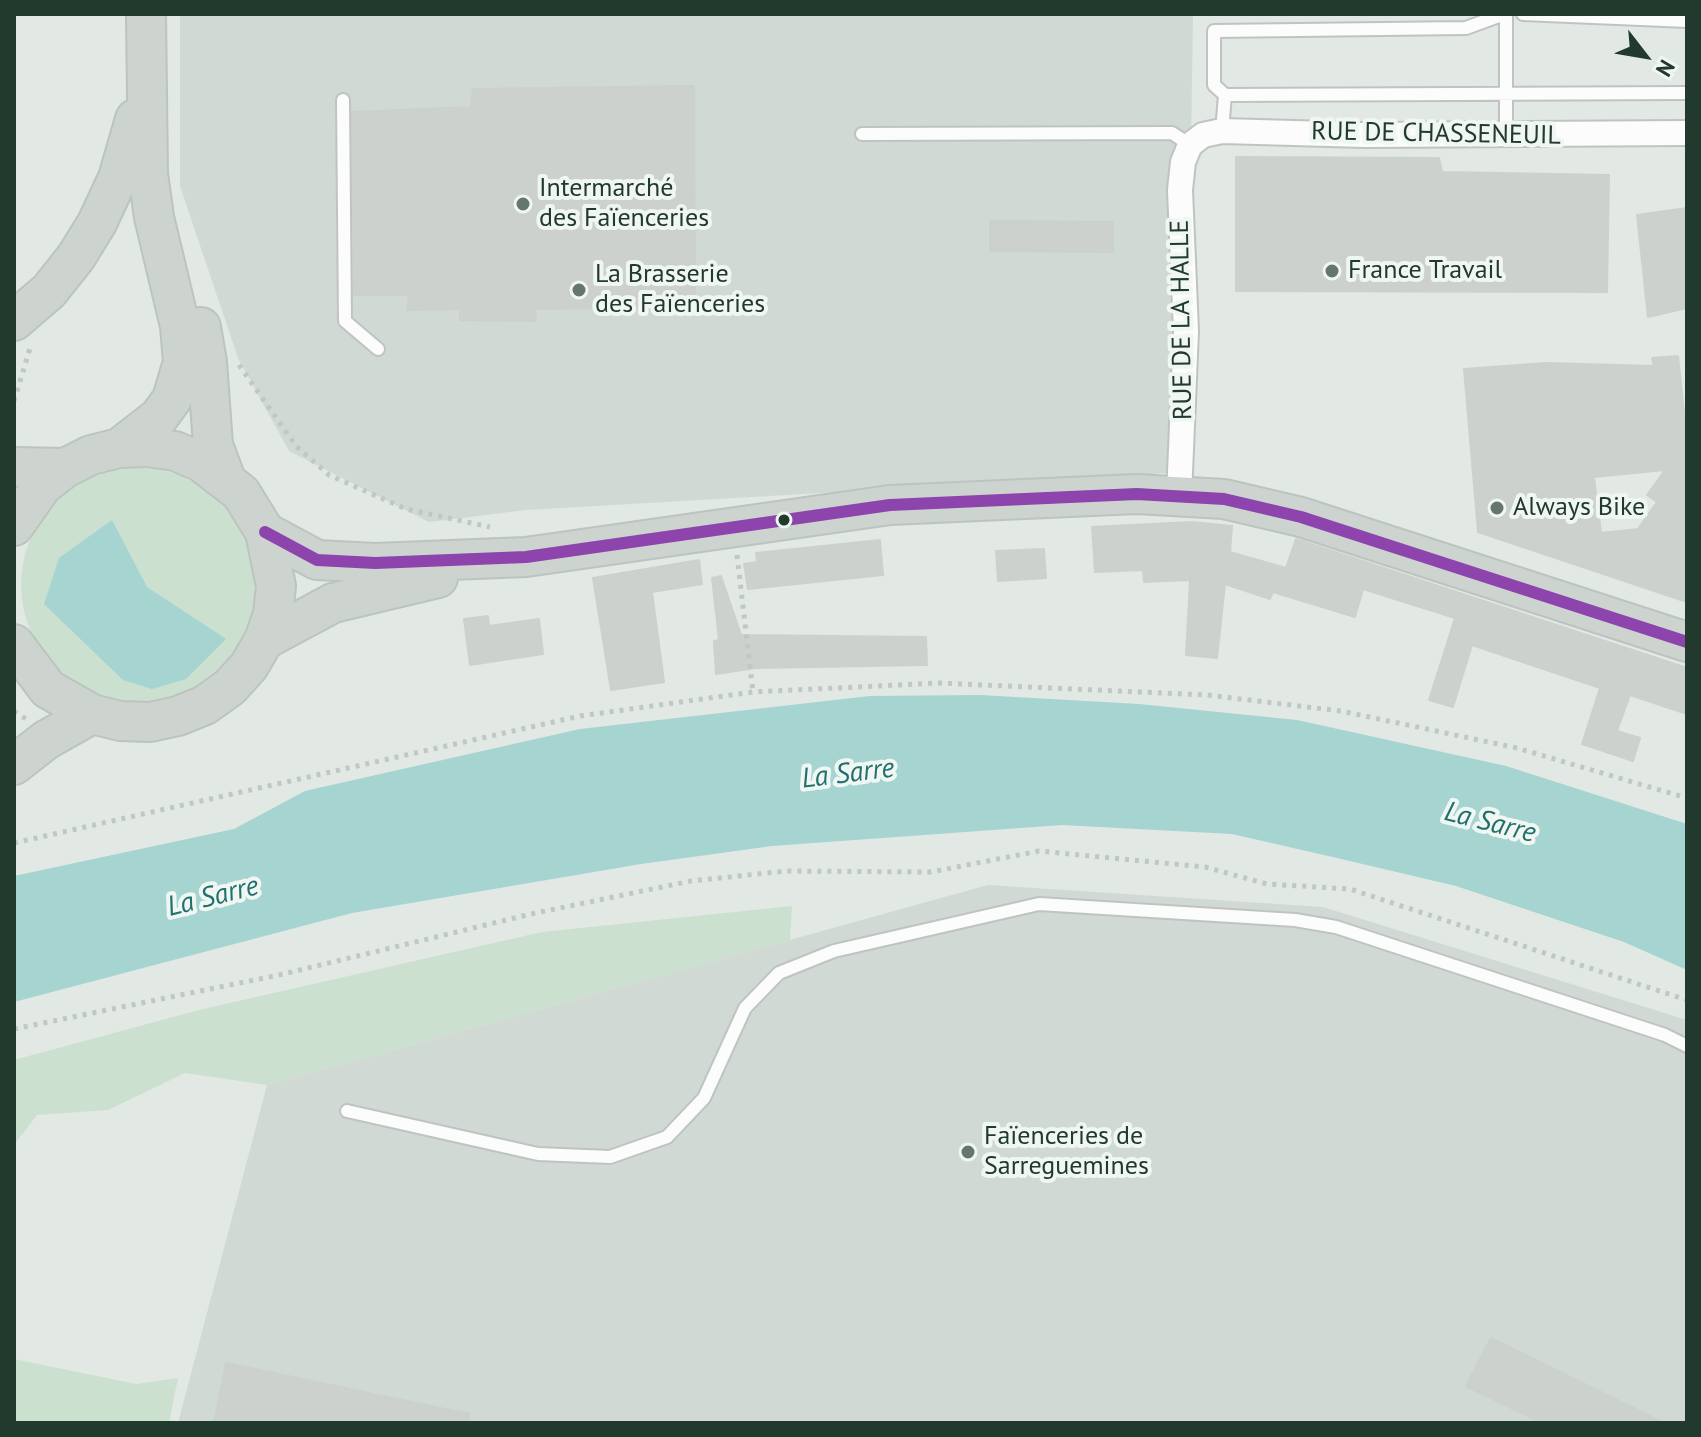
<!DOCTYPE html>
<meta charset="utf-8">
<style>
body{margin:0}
#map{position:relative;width:1701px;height:1437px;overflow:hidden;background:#e2e8e4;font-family:"PT Sans",sans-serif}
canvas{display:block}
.frame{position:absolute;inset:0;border:16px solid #22392e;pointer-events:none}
.north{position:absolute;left:1605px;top:16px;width:80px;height:80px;-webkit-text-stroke:6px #f0f7f2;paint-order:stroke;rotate:121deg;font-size:22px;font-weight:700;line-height:32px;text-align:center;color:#22392e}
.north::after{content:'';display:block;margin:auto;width:28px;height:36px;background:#22392e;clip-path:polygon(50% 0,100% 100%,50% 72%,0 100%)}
</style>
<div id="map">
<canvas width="1701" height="1437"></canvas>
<div class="frame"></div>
<div class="north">N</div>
</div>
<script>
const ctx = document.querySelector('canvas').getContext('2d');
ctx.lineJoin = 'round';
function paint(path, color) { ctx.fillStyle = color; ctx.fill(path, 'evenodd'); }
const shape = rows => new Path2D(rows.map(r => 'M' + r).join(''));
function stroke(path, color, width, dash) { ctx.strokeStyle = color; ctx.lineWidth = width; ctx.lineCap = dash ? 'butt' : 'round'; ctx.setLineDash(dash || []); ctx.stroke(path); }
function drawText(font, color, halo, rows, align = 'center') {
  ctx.font = font + ' "PT Sans",sans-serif'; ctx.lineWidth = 8; ctx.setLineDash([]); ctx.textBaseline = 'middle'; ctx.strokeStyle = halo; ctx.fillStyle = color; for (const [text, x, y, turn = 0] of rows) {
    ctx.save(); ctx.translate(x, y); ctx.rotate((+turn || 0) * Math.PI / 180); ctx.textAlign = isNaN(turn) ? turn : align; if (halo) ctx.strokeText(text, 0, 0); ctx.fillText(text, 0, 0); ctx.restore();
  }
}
paint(shape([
 [180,14,1193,14,1186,472,526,510,429,522,289,451,238,358,180,186],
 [988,885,1323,907,1687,1020,1687,1423,178,1423,267,1085]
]), '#d0d9d3');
paint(shape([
 '21 585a117 117 0 1 1 234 0a117 117 0 1 1-234 0Z',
 [792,906,790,940,267,1085,185,1073,108,1110,37,1115,14,1145,14,1060,199,1010,542,932],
 [14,1359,136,1384,178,1378,169,1423,14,1423]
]), '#cce0cf');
paint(shape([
 [112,520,147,587,226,639,186,679,152,689,123,680,44,604,59,558],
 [980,695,1139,704,1297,720,1506,766,1687,824,1687,970,1624,942,1456,886,1337,858,1232,834,1062,825,772,846,641,864,352,913,14,1002,14,876,234,829,305,791,580,729,870,696]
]), '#a5d4d1');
const building = shape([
 [694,86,695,307,535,309,536,321,460,320,460,309,407,310,409,295,354,295,352,112,471,107,473,89,694,86],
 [1236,157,1439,158,1442,172,1609,175,1607,292,1236,291,1236,157],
 [1687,208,1687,308,1648,317,1637,215,1687,208],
 [990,221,1113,222,1113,252,990,251,990,221],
 [1678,356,1687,440,1687,602,1478,532,1464,369,1546,363,1654,366,1652,358,1678,356],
 [1665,470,1647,495,1657,502,1638,529,1601,533,1594,477,1665,470],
 [1192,522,1232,526,1230,552,1286,568,1296,539,1687,668,1687,714,1630,695,1617,731,1640,738,1633,761,1582,744,1600,688,1472,645,1453,707,1429,700,1455,618,1363,589,1355,617,1273,592,1270,599,1225,584,1217,658,1186,655,1190,580,1144,582,1143,570,1095,572,1092,527,1192,522],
 [880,540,883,575,748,589,744,564,757,562,756,553,880,540],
 [1044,549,1046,578,998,581,996,551,1044,549],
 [699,560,702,584,652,592,664,682,611,690,593,578,699,560],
 [721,576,741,635,926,637,927,665,756,668,716,674,714,641,719,640,712,578,721,576],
 [488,616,489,626,539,619,543,654,470,665,464,619,488,616],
 [1491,1338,1664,1423,1542,1423,1466,1386,1491,1338],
 [226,1363,469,1414,468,1423,214,1423,226,1363]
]);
paint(building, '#ccd1ce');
stroke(building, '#cbd1cd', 2);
const service = shape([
 [1504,14,1466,28,1214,31,1214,85,1225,95,1687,93],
 [1506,14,1506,135],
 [1523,14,1687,21],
 [343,100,345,321,378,349],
 [1222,131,1225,95],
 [862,134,1172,133,1190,145],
 [347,1111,538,1154,610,1157,667,1137,704,1098,745,1008,779,973,834,951,1039,904,1295,920,1336,927,1665,1035,1687,1046]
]);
const minor = shape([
 [1179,496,1186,331,1180,190,1183,162,1190,145,1203,135,1222,131,1365,135,1687,133]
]);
const primary = shape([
 [14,321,49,291,76,257,97,223,118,178,135,119],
 [201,327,207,362,213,445,225,477],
 [119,448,159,417,172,399,183,362,180,326,154,217,148,174,146,14],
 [14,467,65,468],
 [14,526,42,486,65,468,91,455,119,448,147,447,175,451,201,462,241,493,265,532,276,586,273,614,264,640,249,666,230,687,205,705,178,716,150,722,120,721,92,714,48,689,14,644],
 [265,532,317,560,375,563,526,557,890,505,1137,494,1224,499,1301,517,1687,642],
 [264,640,333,603,438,578],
 [14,765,46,740,92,714]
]);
stroke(service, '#bfc4c1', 16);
stroke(minor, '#bfc4c1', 28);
stroke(primary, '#bcc4c0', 42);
stroke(shape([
 [239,365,296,446,329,475,406,509,490,527],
 [14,401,31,345],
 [737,555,753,692],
 [14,711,26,719],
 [14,843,580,716,753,692,939,683,1207,695,1341,711,1517,748,1687,798],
 [14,1029,279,975,531,914,691,881,786,871,931,872,1039,851,1205,867,1267,884,1350,889,1687,1000]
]), '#bfc8c3', 5, [4, 6]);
stroke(service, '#fbfcfb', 12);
stroke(minor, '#fbfcfb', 24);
stroke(primary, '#cdd4d0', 38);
stroke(shape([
 [265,532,317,560,375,563,526,557,890,505,1137,494,1224,499,1301,517,1687,642]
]), '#8e44ad', 12);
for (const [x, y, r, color] of [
 [523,204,8,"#65766e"],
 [1332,271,8,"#65766e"],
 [579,290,8,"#65766e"],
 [1497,508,8,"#65766e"],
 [784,520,7,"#22392e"],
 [968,1152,8,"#65766e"]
]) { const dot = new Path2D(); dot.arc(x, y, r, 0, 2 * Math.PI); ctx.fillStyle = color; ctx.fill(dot); stroke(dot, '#f0f7f2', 3); }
drawText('26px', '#22392e', '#f0f7f2', [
 ["RUE DE CHASSENEUIL",1436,134,1],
 ["RUE DE LA HALLE",1182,320,-91]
]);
drawText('26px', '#22392e', '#f0f7f2', [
 ["Intermarché",539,189],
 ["des Faïenceries",539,219],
 ["France Travail",1348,271],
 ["La Brasserie",595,275],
 ["des Faïenceries",595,305],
 ["Always Bike",1513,508],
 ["Faïenceries de",984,1137],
 ["Sarreguemines",984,1167]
], 'left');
drawText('italic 28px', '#21706e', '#f0f7f2', [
 ["La Sarre",848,774,-7],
 ["La Sarre",1490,823,14],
 ["La Sarre",213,897,-14]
]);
</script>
